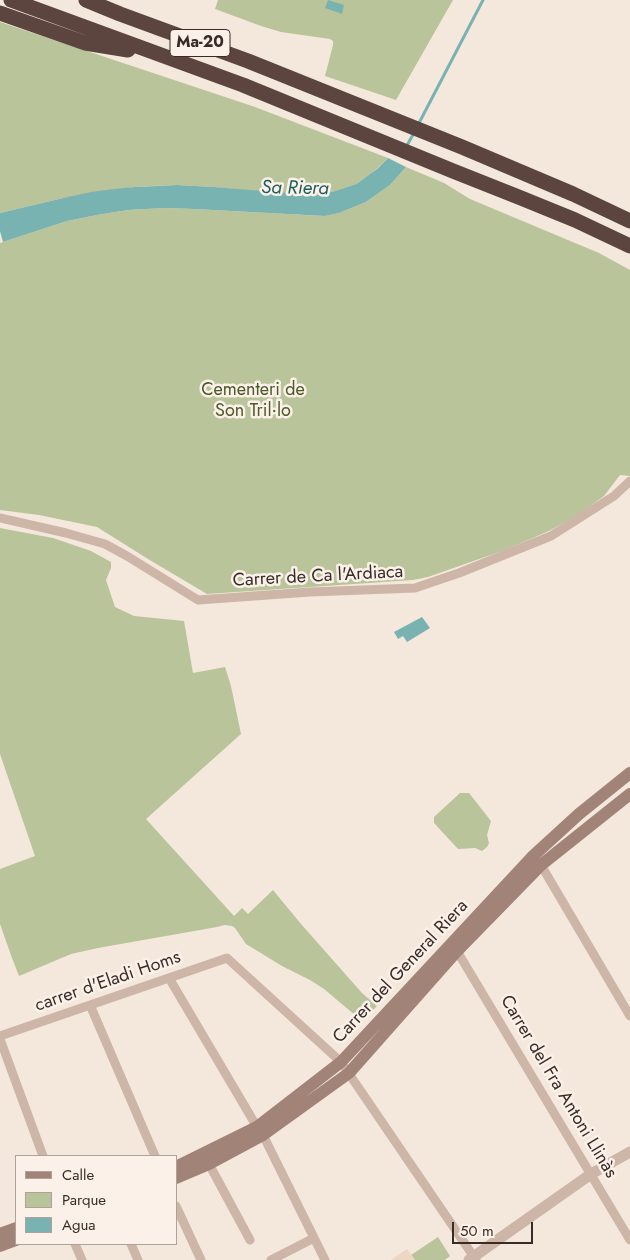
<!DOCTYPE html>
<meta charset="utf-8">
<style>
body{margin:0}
#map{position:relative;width:630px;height:1260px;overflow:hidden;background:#f4e7dc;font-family:Jost,sans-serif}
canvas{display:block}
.legend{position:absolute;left:15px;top:1155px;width:162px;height:90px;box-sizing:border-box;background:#fbf1e9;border:1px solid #ada29c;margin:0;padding:6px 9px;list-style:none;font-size:15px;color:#392c28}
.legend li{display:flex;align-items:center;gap:10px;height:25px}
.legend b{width:25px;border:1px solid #ada29c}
.scale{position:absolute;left:452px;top:1222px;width:81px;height:22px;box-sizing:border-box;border:2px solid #392c28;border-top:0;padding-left:6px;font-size:15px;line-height:18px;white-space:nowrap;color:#392c28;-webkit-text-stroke:4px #fbf1e9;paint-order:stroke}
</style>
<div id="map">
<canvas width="630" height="1260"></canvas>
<ul class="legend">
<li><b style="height:6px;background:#a18378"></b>Calle</li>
<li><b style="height:14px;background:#bac49b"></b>Parque</li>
<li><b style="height:14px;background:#79b3b1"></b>Agua</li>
</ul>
<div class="scale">50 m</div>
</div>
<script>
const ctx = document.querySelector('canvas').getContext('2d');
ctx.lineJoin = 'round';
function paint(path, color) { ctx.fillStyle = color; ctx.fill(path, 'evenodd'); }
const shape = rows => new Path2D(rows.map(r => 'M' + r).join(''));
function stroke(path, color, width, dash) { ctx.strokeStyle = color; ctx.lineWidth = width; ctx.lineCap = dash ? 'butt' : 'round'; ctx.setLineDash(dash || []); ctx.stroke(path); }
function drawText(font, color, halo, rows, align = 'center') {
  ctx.font = font + ' Jost,sans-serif'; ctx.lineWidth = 5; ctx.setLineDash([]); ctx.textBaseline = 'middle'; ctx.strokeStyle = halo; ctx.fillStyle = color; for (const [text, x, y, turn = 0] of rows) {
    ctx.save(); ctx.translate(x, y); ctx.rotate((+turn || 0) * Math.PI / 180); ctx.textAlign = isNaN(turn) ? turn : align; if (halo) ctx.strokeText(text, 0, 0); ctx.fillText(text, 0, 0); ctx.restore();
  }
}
paint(shape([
 [218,0,453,0,396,100,325,76,333,45,333,41,330,39,281,32,261,26,215,9],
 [0,22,255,107,388,158,371,174,356,184,335,191,317,195,265,192,214,187,177,185,151,186,135,187,59,199,0,213],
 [406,167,444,183,470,199,599,253,630,270,630,476,620,475,604,496,578,515,549,531,505,550,428,577,413,580,207,594,148,559,97,527,39,515,0,510,0,243,67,221,97,215,128,210,165,208,194,209,325,216,339,213,366,202,390,185],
 [0,528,53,538,91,551,111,562,111,568,106,580,115,607,134,616,184,621,193,673,225,667,231,686,241,734,146,819,234,916,242,908,248,914,273,890,301,924,362,993,377,1006,362,1021,324,989,310,980,282,966,246,944,235,928,232,926,225,925,217,927,98,948,71,954,19,976,12,958,0,924,0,869,35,856,0,754],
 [460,793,469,793,491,821,487,835,489,843,487,847,482,851,475,848,458,849,434,823,434,817],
 [438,1237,450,1256,445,1260,415,1260,411,1255]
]), '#bac49b');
paint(shape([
 [407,1249,415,1260,391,1260]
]), '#edd6c2');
paint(shape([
 [328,0,344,5,342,14,325,8],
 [388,158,406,167,390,185,366,202,339,213,325,216,194,209,165,208,128,210,97,215,67,221,3,242,0,231,0,213,59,199,91,192,114,189,135,187,177,185,214,187,300,194,317,195,335,191,356,184,362,180,377,169],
 [422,617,430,628,407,642,403,636,398,639,394,632]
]), '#79b3b1');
stroke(shape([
 [418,125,483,0],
 [406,147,414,133]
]), '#79b3b1', 3);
stroke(shape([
 [0,518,66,533,105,544,127,556,198,600,310,592,415,588,459,573,551,536,614,496,630,481],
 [541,865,630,1016],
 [457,951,630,1240],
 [169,978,257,1127],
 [90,1005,155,1156],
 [0,1036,227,958,341,1062,476,1260],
 [0,1039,43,1156],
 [263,1135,325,1260],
 [209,1164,250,1240],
 [176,1206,201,1260],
 [75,1244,82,1260],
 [131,1244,138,1260],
 [271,1260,314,1238]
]), '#cdb5a7', 9);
stroke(shape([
 [469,1260,591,1174,630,1152]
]), '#cdb5a7', 11);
stroke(shape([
 [176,1167,257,1127,341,1062,532,857,579,814,630,773],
 [176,1178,209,1164,263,1135,349,1073,457,951,541,865,630,794],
 [0,1234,16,1228],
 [0,1246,16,1240]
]), '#a18378', 12);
stroke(shape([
 [11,0,243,85,453,171,521,198,575,220,630,246],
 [86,0,120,14,248,61,462,147,573,194,630,221],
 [0,13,85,43,128,50]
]), '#5b453e', 15);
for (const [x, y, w] of [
 [200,43,60]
]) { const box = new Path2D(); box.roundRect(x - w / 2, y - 13.5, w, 27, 4); ctx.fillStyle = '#fbf1e9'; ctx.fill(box); stroke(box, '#392c28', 1); }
drawText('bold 16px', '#392c28', null, [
 ["Ma-20",200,43]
]);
drawText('18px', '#4c592a', '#fbf1e9', [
 ["Cementeri de",253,391],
 ["Son Tril·lo",253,412]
]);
drawText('18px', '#392c28', '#fbf1e9', [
 ["Carrer de Ca l'Ardiaca",318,577,-3],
 ["Carrer del General Riera",401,972,-47],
 ["carrer d'Eladi Homs",108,982,-19],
 ["Carrer del Fra Antoni Llinàs",558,1087,59]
]);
drawText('italic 19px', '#1a5e5d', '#fbf1e9', [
 ["Sa Riera",295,189,1]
]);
</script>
